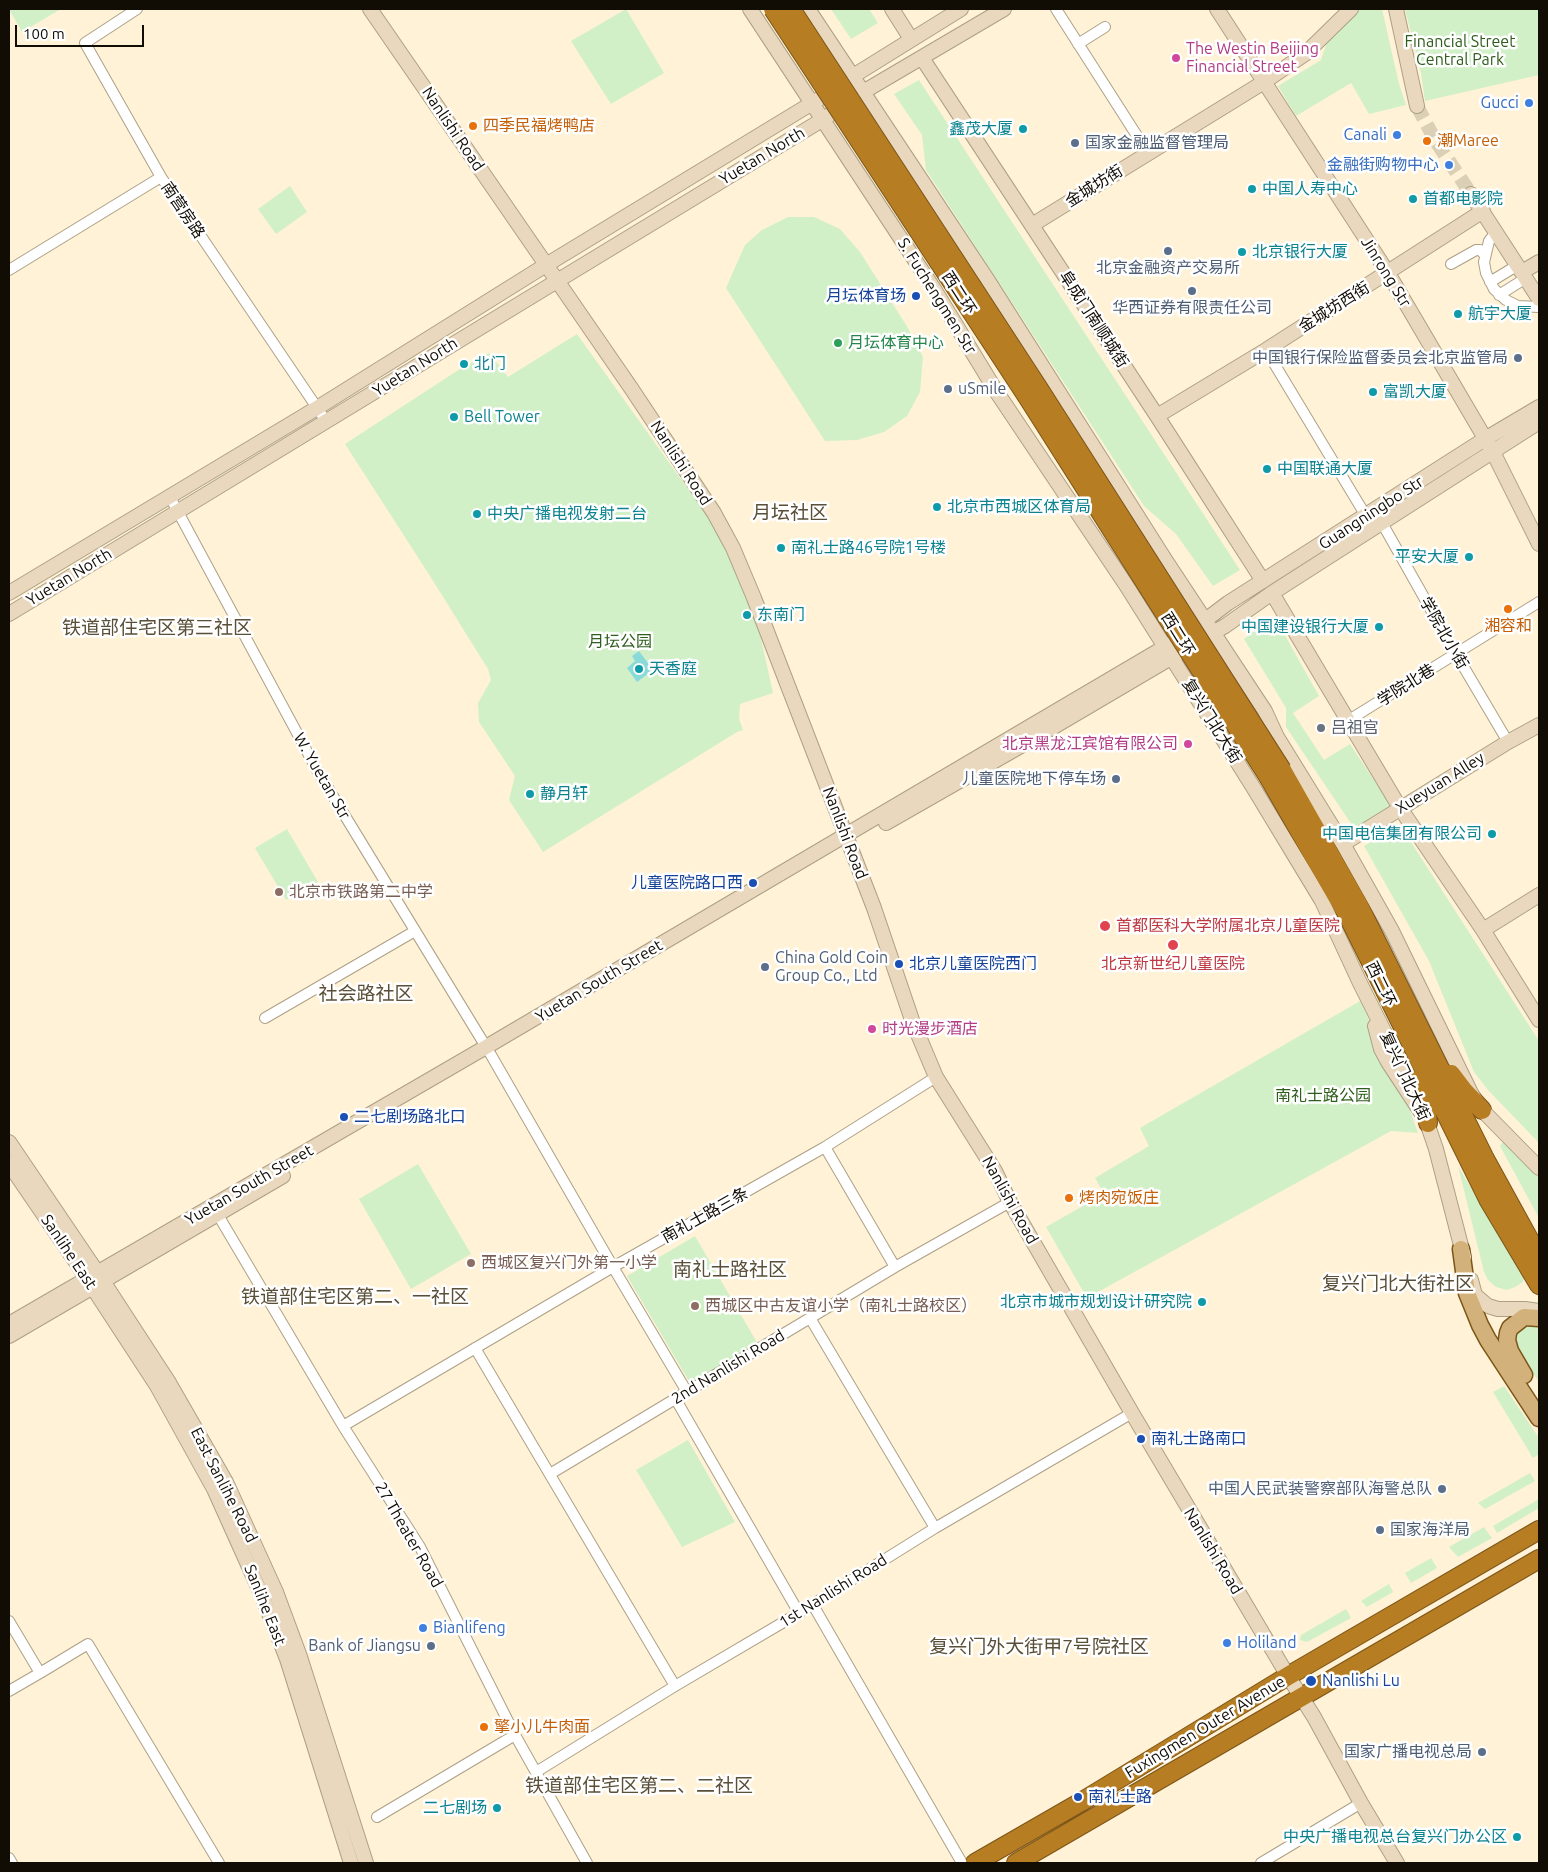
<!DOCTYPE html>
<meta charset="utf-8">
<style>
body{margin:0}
#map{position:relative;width:1548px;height:1872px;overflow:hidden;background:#fff2d6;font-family:Ubuntu,sans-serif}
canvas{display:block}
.frame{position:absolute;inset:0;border:10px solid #110c04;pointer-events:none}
.scale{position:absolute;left:15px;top:25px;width:129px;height:22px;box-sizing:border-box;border:2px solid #110c04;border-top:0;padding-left:6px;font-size:15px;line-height:18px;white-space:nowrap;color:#110c04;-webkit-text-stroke:4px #fff;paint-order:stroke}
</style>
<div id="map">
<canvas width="1548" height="1872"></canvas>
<div class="frame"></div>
<div class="scale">100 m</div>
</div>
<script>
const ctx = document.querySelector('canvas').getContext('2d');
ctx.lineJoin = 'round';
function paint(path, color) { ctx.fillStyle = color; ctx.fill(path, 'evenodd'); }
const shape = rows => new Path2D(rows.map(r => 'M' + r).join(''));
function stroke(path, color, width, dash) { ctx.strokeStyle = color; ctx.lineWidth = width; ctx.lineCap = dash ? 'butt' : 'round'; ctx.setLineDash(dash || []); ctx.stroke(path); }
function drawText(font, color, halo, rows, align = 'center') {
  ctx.font = font + ' Ubuntu,"Noto Sans SC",sans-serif'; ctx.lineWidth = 5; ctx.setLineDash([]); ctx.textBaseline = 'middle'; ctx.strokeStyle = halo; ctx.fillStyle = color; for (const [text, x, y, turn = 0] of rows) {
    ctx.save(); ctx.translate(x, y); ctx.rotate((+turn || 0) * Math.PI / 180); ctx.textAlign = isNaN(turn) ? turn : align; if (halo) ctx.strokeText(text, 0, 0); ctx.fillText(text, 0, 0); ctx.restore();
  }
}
paint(shape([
 [9,9,61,9,22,32],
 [626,9,664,73,611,104,571,41],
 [831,9,869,9,878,23,851,39],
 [1361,9,1382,9,1399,84,1406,105,1369,114,1351,83,1296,116,1278,86,1321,60,1327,42,1356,12],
 [1405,9,1539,9,1539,75,1425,101,1421,73],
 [919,80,1240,570,1213,586,1176,534,1144,506,926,170,922,135,894,94],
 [290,186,307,212,276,234,258,209],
 [788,217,814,217,840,229,860,252,908,328,923,357,920,392,907,416,884,432,857,440,825,441,726,288,745,245,762,230],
 [577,334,713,524,755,612,773,693,740,704,739,719,743,730,737,732,543,852,509,800,515,776,479,722,478,703,491,680,488,669,430,576,345,444,463,367,489,353,508,377],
 [1266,622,1278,623,1319,696,1293,713,1324,760,1350,744,1392,807,1356,831,1286,727,1286,708,1244,639],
 [1400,825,1539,1041,1539,1143,1488,1090,1474,1072,1429,961,1364,846],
 [287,829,318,882,286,900,255,848],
 [1360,1001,1405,1096,1418,1133,1391,1131,1087,1298,1046,1227,1104,1194,1095,1178,1149,1146,1140,1128],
 [1504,1141,1539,1178,1539,1218,1500,1146],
 [418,1164,471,1254,411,1289,359,1199],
 [1458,1166,1524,1278,1523,1282,1515,1287,1507,1290,1496,1287,1488,1280,1484,1272],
 [695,1236,758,1344,690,1383,627,1276],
 [1528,1325,1539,1327,1539,1382,1516,1347,1515,1342,1517,1334],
 [1504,1386,1539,1438,1539,1454,1533,1458,1493,1392],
 [688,1440,735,1522,682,1547,636,1470],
 [1530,1473,1535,1481,1485,1509,1478,1503],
 [1539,1499,1539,1508,1497,1533,1493,1526],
 [1484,1527,1492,1538,1458,1557,1449,1547],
 [1431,1558,1437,1568,1411,1583,1405,1573],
 [1389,1584,1393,1592,1367,1607,1361,1601],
 [1346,1609,1351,1618,1307,1642,1300,1640,1301,1635]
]), '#d1f0c8');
paint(shape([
 [639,651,653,670,637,682,627,668,635,661,632,656]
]), '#8adada');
stroke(shape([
 [1417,106,1435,140,1471,194]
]), '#dbd0b6', 14, [14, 7]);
const street = shape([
 [137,9,85,43,161,177,326,421],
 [1056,9,1148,153],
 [1078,44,1105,27],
 [1496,232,1489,241,1484,262,1486,273,1494,289,1506,300,1518,306,1539,307],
 [1451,264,1476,250,1480,250,1485,255],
 [9,270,161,177],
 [1490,282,1518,265],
 [1499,295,1526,278],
 [1266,350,1366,516],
 [170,497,317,770,491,1055,613,1267,687,1392],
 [1382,523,1456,654,1508,742],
 [1349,720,1539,602],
 [265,1018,415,931],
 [825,1147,895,1267],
 [218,1215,343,1426,420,1547,515,1735,587,1863],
 [810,1318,935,1528],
 [475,1348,675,1686],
 [675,1398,799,1613],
 [343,1426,613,1267,825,1147,936,1077],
 [550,1474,895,1267,1010,1202],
 [813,1605,962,1863],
 [9,1621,40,1673,9,1691],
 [40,1673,88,1644,219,1863],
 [536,1772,675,1686,799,1613,935,1528,1132,1413],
 [377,1817,515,1735],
 [9,1858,12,1863],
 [1261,1863,1361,1803]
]);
const secondary = shape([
 [370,9,631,388,714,513,733,548,754,598,874,908,912,1020,936,1077,995,1171,1010,1202,1132,1413,1288,1676,1314,1717,1361,1803,1397,1863],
 [750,9,934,289,996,391,1126,585,1253,787,1322,901,1359,981,1416,1095],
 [808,9,987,279,1166,561,1265,711,1277,737,1343,844,1392,931,1471,1093,1482,1110,1539,1168],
 [892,9,911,39],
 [1217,9,1388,273,1493,452,1539,544],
 [1396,9,1417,106],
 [922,58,1157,416,1263,581],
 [845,81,961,9],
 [1471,194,1539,299],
 [1032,225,1264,82,1305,54,1351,9],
 [1522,272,1539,262],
 [1157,416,1266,350,1483,211],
 [9,593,317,408,546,265,819,99],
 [1272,593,1400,808,1483,930,1539,1020],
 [9,614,822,120,863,92,1004,9],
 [886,823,1040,735,1225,626,1272,593,1539,422],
 [1343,844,1508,742,1539,725],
 [1483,930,1539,895],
 [1375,1026,1381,1049,1388,1062,1428,1123],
 [1424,1114,1436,1149,1464,1257],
 [9,1142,97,1272,168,1381,226,1482,276,1592,299,1654,366,1863],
 [9,1164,78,1265,157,1386,214,1489,263,1598,287,1659,351,1863],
 [1471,1280,1475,1295,1488,1306,1498,1309,1525,1309,1539,1311],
 [9,1324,486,1047,1187,634,1228,603,1485,439,1539,407],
 [9,1336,283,1176]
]);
const primary = shape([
 [1461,1249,1467,1293,1480,1325,1488,1340,1539,1418],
 [1524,1375,1510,1351,1507,1340,1508,1333,1510,1328,1524,1317,1539,1318]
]);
const highway = shape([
 [1282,770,1358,904,1484,1157,1539,1257],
 [1269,778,1347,914,1489,1201,1539,1285],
 [1451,1074,1464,1091,1482,1110],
 [1417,1080,1425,1099,1428,1123],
 [975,1863,1081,1802,1288,1676,1539,1530],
 [1016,1863,1539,1559]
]);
stroke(street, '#aca086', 12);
stroke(secondary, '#aca086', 16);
stroke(primary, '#7c5518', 19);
stroke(highway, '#7c5518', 20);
stroke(street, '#fff', 10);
stroke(secondary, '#e9d8bd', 14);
stroke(primary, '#d3b17a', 16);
stroke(highway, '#b67d22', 18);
const highwayBridge = shape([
 [773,9,1028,398,1269,778],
 [791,9,1039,389,1282,770]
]);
stroke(highwayBridge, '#7c5518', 20, []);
stroke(highwayBridge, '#b67d22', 18);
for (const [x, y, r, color] of [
 [1176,58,5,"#d1479c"],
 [1529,103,5,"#3f7fe0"],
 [473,126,5,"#e8710a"],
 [1023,129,5,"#0f9aa8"],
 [1397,135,5,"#3f7fe0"],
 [1427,141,5,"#e8710a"],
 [1075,143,5,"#5c6f8a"],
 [1449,165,5,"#3f7fe0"],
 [1252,189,5,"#0f9aa8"],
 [1413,199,5,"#0f9aa8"],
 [1168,251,5,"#5c6f8a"],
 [1242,252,5,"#0f9aa8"],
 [1192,291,5,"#5c6f8a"],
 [916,296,5,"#1a4fb4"],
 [1458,314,5,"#0f9aa8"],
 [838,343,5,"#2e9e5b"],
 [1518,358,5,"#5c6f8a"],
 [464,364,5,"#0f9aa8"],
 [948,389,5,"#5c6f8a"],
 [1373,392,5,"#0f9aa8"],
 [454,417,5,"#0f9aa8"],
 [1267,469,5,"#0f9aa8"],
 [937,507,5,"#0f9aa8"],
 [477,514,5,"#0f9aa8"],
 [781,548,5,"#0f9aa8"],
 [1469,557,5,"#0f9aa8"],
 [1508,609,5,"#e8710a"],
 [747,615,5,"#0f9aa8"],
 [1379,627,5,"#0f9aa8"],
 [639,669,5,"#0f9aa8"],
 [1321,728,5,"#6b7280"],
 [1188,744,5,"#d1479c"],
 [1116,779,5,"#5c6f8a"],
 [530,794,5,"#0f9aa8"],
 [1492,834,5,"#0f9aa8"],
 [753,883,5,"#1a4fb4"],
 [279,892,5,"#8d6e63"],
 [1105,926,6,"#e0444e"],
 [1173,945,6,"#e0444e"],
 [899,964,5,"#1a4fb4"],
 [765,967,5,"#5c6f8a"],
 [872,1029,5,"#d1479c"],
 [344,1117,5,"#1a4fb4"],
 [1069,1198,5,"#e8710a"],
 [471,1263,5,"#8d6e63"],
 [1202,1302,5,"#0f9aa8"],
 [695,1306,5,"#8d6e63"],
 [1141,1439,5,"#1a4fb4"],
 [1442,1489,5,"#5c6f8a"],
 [1380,1530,5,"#5c6f8a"],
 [423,1628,5,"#3f7fe0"],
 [1227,1643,5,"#3f7fe0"],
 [431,1646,5,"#5c6f8a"],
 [1311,1681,6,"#1a4fb4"],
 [484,1727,5,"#e8710a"],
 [1482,1752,5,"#5c6f8a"],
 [1078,1797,5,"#1a4fb4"],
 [497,1808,5,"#0f9aa8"],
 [1517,1837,5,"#0f9aa8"]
]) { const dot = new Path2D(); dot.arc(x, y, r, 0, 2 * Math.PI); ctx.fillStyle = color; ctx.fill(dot); stroke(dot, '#fff', 2); }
drawText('16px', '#2e5d1c', '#fff', [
 ["Financial Street",1460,42],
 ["Central Park",1460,60],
 ["月坛公园",620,642],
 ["南礼士路公园",1323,1096]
]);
drawText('16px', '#b23c85', '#fff', [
 ["The Westin Beijing",1186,49],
 ["Financial Street",1186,67],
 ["北京黑龙江宾馆有限公司",1178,744,"right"],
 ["时光漫步酒店",882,1029]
], 'left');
drawText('16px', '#366cbe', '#fff', [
 ["Gucci",1519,103],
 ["Canali",1387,135],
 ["金融街购物中心",1439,165],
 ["Bianlifeng",433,1628,"left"],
 ["Holiland",1237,1643,"left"]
], 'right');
drawText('16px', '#c56008', '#fff', [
 ["四季民福烤鸭店",483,126],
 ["潮Maree",1437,141],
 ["湘容和",1508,626,"center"],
 ["烤肉宛饭庄",1079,1198],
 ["擎小儿牛肉面",494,1727]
], 'left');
drawText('16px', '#110c04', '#fff', [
 ["Nanlishi Road",453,129,56],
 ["Yuetan North",762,156,-31],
 ["金城坊街",1094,186,-32],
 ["南营房路",183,210,56],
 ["Jinrong Str",1386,272,58],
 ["西二环",959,293,57],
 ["S. Fuchengmen Str",937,296,58],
 ["金城坊西街",1334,307,-32],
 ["阜成门南顺城街",1094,319,57],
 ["Yuetan North",415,367,-32],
 ["Nanlishi Road",681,463,57],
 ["Guangningbo Str",1371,513,-33],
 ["Yuetan North",69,577,-31],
 ["学院北小街",1444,633,60],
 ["西二环",1178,634,58],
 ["学院北巷",1406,685,-32],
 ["复兴门北大街",1212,721,58],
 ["W. Yuetan Str",322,776,60],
 ["Xueyuan Alley",1440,783,-32],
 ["Nanlishi Road",845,833,69],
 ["Yuetan South Street",599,981,-31],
 ["西二环",1381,984,64],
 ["复兴门北大街",1405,1076,65],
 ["Yuetan South Street",249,1185,-30],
 ["Nanlishi Road",1010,1200,61],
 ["南礼士路三条",705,1215,-29],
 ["Sanlihe East",69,1252,56],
 ["2nd Nanlishi Road",728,1367,-31],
 ["East Sanlihe Road",224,1485,63],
 ["27 Theater Road",409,1535,60],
 ["Nanlishi Road",1213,1551,59],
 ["1st Nanlishi Road",833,1591,-32],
 ["Sanlihe East",265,1605,68],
 ["Fuxingmen Outer Avenue",1205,1727,-31]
]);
drawText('16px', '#0d838f', '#fff', [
 ["鑫茂大厦",1013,129,"right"],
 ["中国人寿中心",1262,189],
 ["首都电影院",1423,199],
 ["北京银行大厦",1252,252],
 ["航宇大厦",1468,314],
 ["北门",474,364],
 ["富凯大厦",1383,392],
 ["Bell Tower",464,417],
 ["中国联通大厦",1277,469],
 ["北京市西城区体育局",947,507],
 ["中央广播电视发射二台",487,514],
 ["南礼士路46号院1号楼",791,548],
 ["平安大厦",1459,557,"right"],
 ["东南门",757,615],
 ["中国建设银行大厦",1369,627,"right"],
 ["天香庭",649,669],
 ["静月轩",540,794],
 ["中国电信集团有限公司",1482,834,"right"],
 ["北京市城市规划设计研究院",1192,1302,"right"],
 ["二七剧场",487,1808,"right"],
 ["中央广播电视总台复兴门办公区",1507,1837,"right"]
], 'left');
drawText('16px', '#4e5e75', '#fff', [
 ["国家金融监督管理局",1085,143,"left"],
 ["北京金融资产交易所",1168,268,"center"],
 ["华西证券有限责任公司",1192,308,"center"],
 ["中国银行保险监督委员会北京监管局",1508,358],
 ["uSmile",958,389,"left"],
 ["儿童医院地下停车场",1106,779],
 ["China Gold Coin",775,958,"left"],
 ["Group Co., Ltd",775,976,"left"],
 ["中国人民武装警察部队海警总队",1432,1489],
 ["国家海洋局",1390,1530,"left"],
 ["Bank of Jiangsu",421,1646],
 ["国家广播电视总局",1472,1752]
], 'right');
drawText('16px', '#164399', '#fff', [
 ["月坛体育场",906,296,"right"],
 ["儿童医院路口西",743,883,"right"],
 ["北京儿童医院西门",909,964],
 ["二七剧场路北口",354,1117],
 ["南礼士路南口",1151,1439],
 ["Nanlishi Lu",1322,1681],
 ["南礼士路",1088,1797]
], 'left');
drawText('16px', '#27864d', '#fff', [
 ["月坛体育中心",848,343]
], 'left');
drawText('16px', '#5b616d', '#fff', [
 ["吕祖宫",1331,728]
], 'left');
drawText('16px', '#785e54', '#fff', [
 ["北京市铁路第二中学",289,892],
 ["西城区复兴门外第一小学",481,1263],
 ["西城区中古友谊小学（南礼士路校区）",705,1306]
], 'left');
drawText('16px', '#be3a42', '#fff', [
 ["首都医科大学附属北京儿童医院",1116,926],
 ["北京新世纪儿童医院",1173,964,"center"]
], 'left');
drawText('19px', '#5a4f38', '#fff', [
 ["月坛社区",790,513],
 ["铁道部住宅区第三社区",157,628],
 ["社会路社区",366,994],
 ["南礼士路社区",730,1270],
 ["复兴门北大街社区",1398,1284],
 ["铁道部住宅区第二、一社区",355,1297],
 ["复兴门外大街甲7号院社区",1039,1647],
 ["铁道部住宅区第二、二社区",639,1786]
]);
</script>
